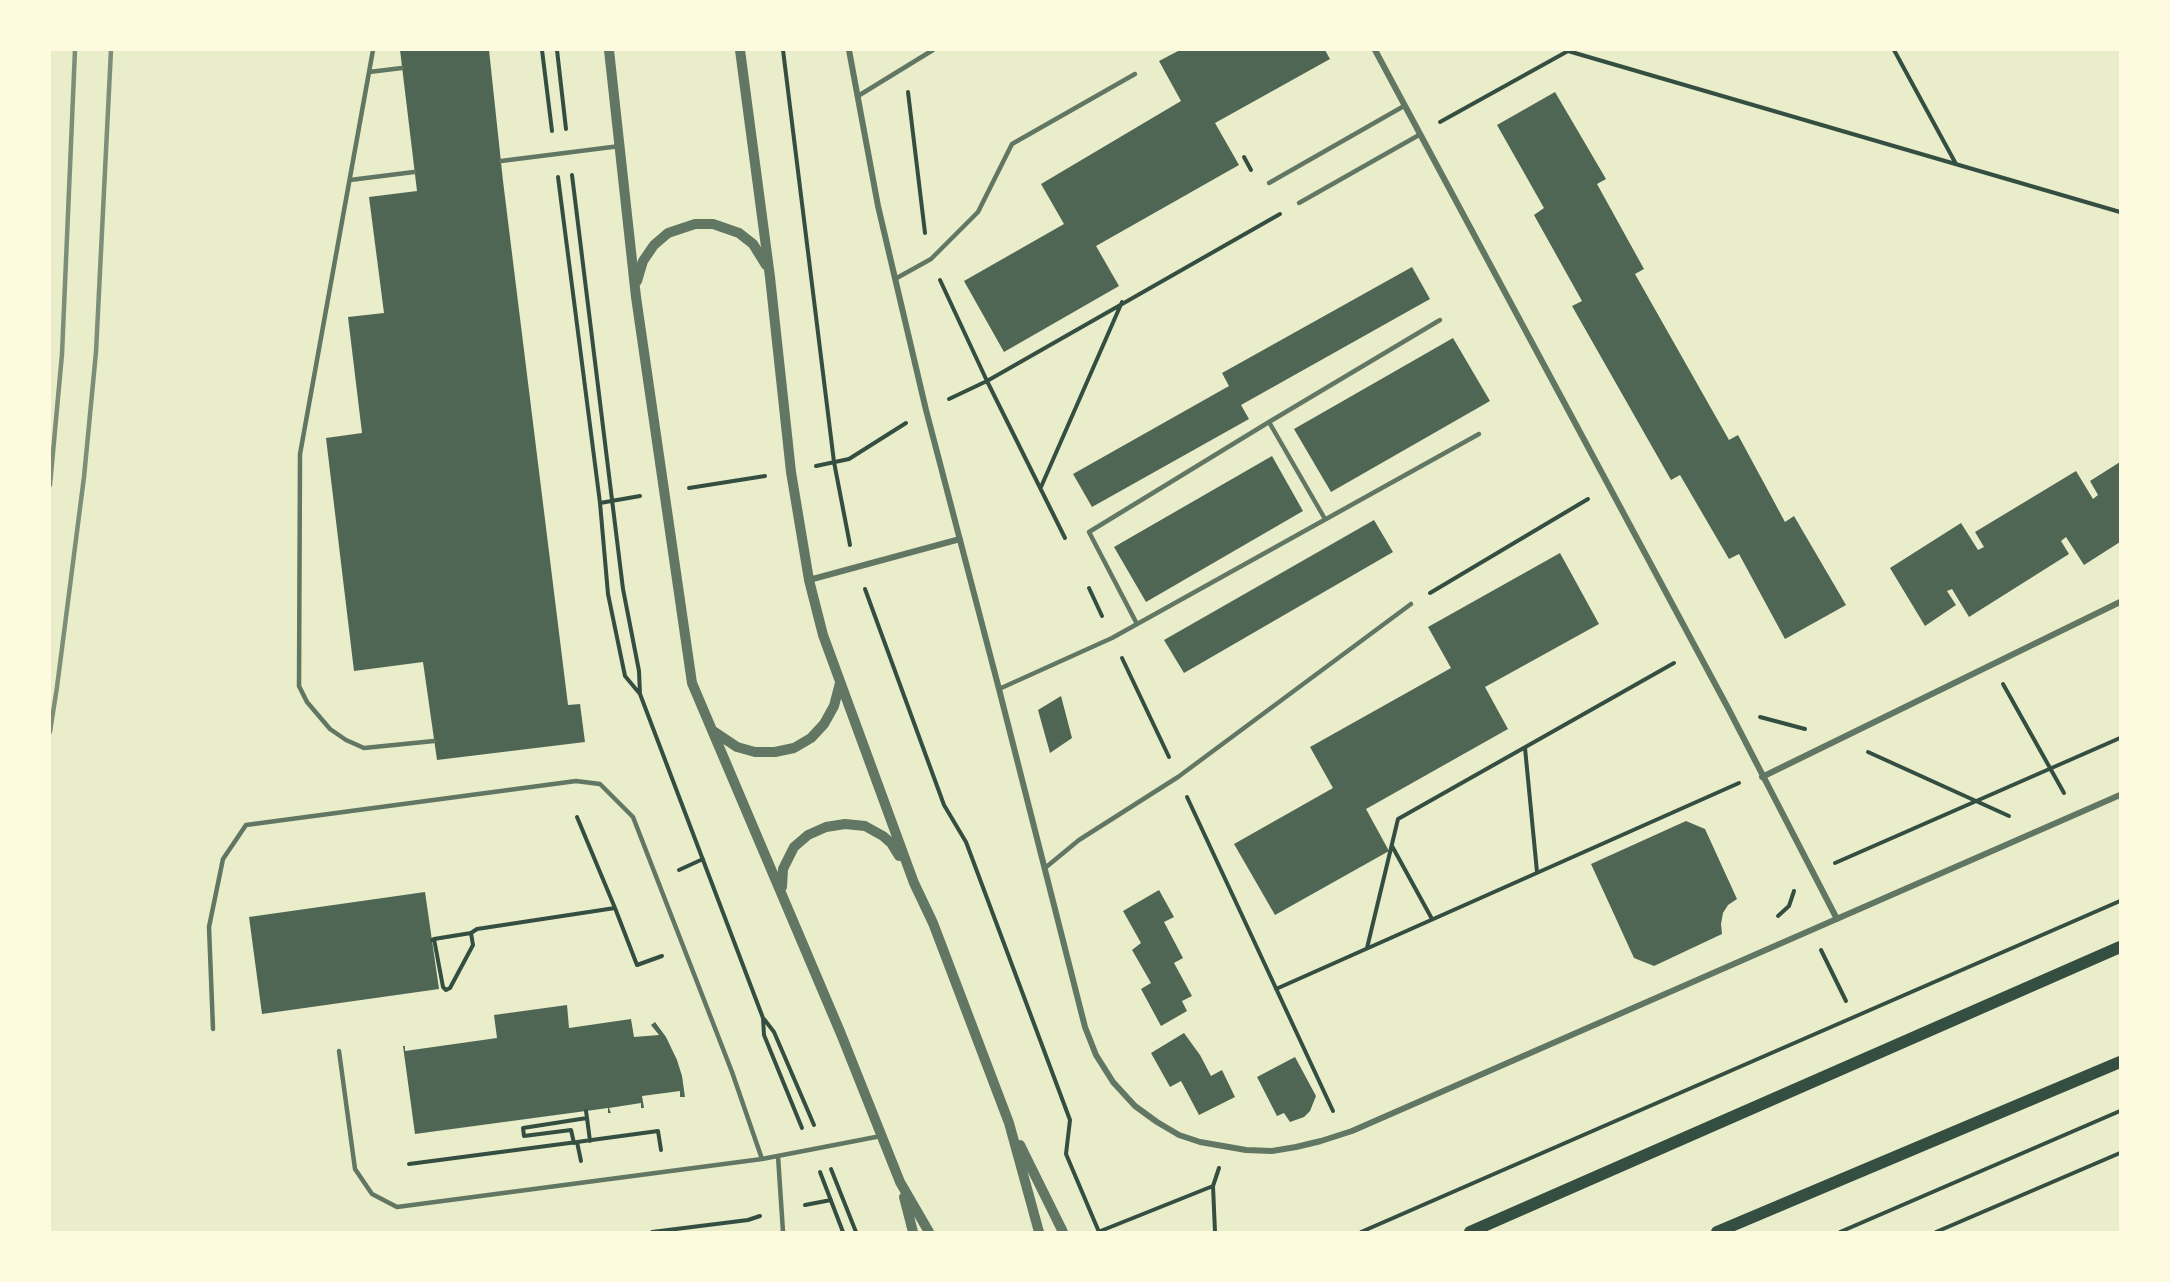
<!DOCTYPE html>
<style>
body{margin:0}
#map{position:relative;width:2170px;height:1282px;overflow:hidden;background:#e9edc9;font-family:Commissioner,sans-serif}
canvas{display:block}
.frame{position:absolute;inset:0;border:51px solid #fefae0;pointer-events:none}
</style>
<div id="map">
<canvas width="2170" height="1282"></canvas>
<div class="frame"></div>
</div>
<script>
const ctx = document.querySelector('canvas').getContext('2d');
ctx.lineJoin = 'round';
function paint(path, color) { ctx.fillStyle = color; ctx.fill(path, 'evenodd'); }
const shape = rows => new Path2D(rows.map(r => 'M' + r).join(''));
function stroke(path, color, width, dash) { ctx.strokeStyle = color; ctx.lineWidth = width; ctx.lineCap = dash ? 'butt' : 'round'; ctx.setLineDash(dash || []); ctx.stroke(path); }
paint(shape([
 [400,50,489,50,503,181,568,705,580,704,585,742,437,760,423,662,354,671,326,438,362,433,348,317,384,313,369,197,417,191],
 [1180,50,1325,50,1330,59,1215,123,1239,165,1096,246,1119,286,1004,352,964,281,1064,224,1041,184,1181,101,1159,61],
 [1555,92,1606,179,1597,184,1644,269,1635,274,1729,440,1738,435,1785,522,1794,516,1846,605,1785,639,1739,554,1729,559,1680,475,1671,480,1572,306,1582,301,1534,215,1544,208,1497,125],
 [1412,267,1430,299,1241,405,1249,419,1092,507,1073,474,1229,386,1222,373],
 [1453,338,1490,401,1331,492,1294,429],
 [1272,456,1303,511,1146,602,1114,547],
 [2120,462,2120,542,2084,565,2066,537,2061,541,2069,554,1969,617,1952,589,1947,591,1956,605,1925,626,1890,568,1961,523,1978,550,1984,547,1975,532,2076,471,2093,499,2098,495,2090,481],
 [1374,520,1393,552,1184,673,1164,640],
 [1560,553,1599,624,1485,687,1508,729,1366,809,1389,851,1275,915,1234,844,1333,788,1310,747,1451,668,1428,627],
 [1061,696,1072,738,1050,753,1038,710],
 [1686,821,1705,829,1737,899,1728,905,1723,913,1721,924,1722,934,1654,966,1634,958,1591,864],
 [1159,890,1174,917,1164,922,1183,958,1174,963,1192,996,1182,1001,1187,1011,1161,1026,1141,989,1151,983,1132,950,1141,943,1123,911],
 [425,892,439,989,262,1014,249,917],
 [567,1005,569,1028,631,1019,634,1037,659,1035,651,1025,655,1022,666,1037,677,1060,682,1076,685,1097,680,1097,680,1091,642,1096,644,1108,641,1108,641,1103,609,1108,611,1113,608,1113,608,1108,415,1134,403,1046,405,1046,405,1051,497,1038,494,1015],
 [1184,1033,1200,1055,1211,1076,1222,1070,1235,1097,1199,1115,1181,1081,1170,1087,1151,1053],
 [1295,1057,1316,1096,1310,1111,1304,1117,1290,1122,1284,1113,1277,1116,1257,1077]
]), '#4f6655');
stroke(shape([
 [542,50,552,131],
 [557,50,566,129],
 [783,50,834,462,850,545],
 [1894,50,1956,164],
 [908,92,925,233],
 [1440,122,1568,51,2120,212],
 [1244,157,1251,170],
 [572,175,623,589,639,671,640,694],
 [558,177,600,503,608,594,625,676,640,694,763,1018,764,1035,802,1128],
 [940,280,987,381,1065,538],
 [949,399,987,381,1280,214],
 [816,466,849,459,906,423],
 [1041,487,1122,302],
 [689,488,765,476],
 [600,503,640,496],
 [1089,588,1102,616],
 [865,589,944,805,966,842,1070,1120,1066,1154,1099,1232],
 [1430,593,1588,499],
 [1122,658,1169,757],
 [2003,684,2064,793],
 [1760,717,1805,729],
 [1525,748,1537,872],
 [1868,752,2009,816],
 [1187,797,1333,1111],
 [1392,846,1432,919],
 [1835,863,2120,738],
 [679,870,703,859],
 [615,908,637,965,662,956],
 [1778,916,1789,906,1794,891],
 [471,933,477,929,615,908,577,817],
 [432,940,434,939,443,987,446,990,450,988,473,945,471,933,434,939],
 [1367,948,1398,819,1674,663],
 [1821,950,1846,1001],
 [1276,989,1739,783],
 [764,1019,774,1032,814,1125],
 [587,1118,590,1141],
 [577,1142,658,1131,661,1150],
 [574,1143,571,1130,524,1136,523,1128,587,1118,586,1111],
 [409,1164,577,1142,581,1161],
 [831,1169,856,1232],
 [820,1172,843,1232],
 [805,1205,831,1200],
 [652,1232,748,1220,760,1216],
 [1098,1232,1213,1186],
 [1215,1232,1213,1186,1219,1168],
 [1361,1232,2120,901],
 [1840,1232,2120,1111],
 [1936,1232,2120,1153]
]), '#344e41', 4);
stroke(shape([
 [373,50,300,454,299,686,307,702,330,729,346,740,364,748,434,741],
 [369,72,402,68],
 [858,96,933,50],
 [501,161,620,146],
 [350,180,414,172],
 [1269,183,1404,106],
 [1299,203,1419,135],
 [895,279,931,259,978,212,1012,144,1135,74],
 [1325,519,1269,422,1440,320],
 [1137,624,1089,532,1269,422],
 [999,689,1112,638,1479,434],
 [1045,868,1079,840,1178,777,1411,604],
 [213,1029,209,927,223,859,246,825,576,781,600,784,633,817,732,1072,762,1159,881,1136],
 [339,1051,355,1169,372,1194,397,1207,762,1159],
 [778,1156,783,1232]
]), '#617663', 4.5);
stroke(shape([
 [849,50,878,206,926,410,999,689,1085,1027,1096,1055,1113,1082,1135,1106,1157,1122,1179,1135,1200,1142,1246,1150,1272,1151,1296,1147,1321,1141,1352,1131,2120,795],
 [1375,50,1728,708,1837,919],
 [809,580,960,539],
 [1762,777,2120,602]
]), '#617663', 6);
stroke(shape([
 [609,50,636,297,692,683,841,1034,900,1182,929,1232],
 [740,50,770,277,791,472,809,580,823,635,914,883,933,923,1009,1123,1039,1232],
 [637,281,643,261,654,245,668,233,695,224,713,224,739,233,753,244,766,265],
 [713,731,737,747,755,752,775,752,794,748,811,738,824,724,834,706,840,683],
 [782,887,783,869,794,847,808,835,826,827,845,824,865,826,883,836,891,843,899,856],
 [1020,1145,1063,1232],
 [904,1197,913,1232]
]), '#617663', 10);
stroke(shape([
 [1470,1232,2120,947],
 [1717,1232,2120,1062]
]), '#344e41', 12);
stroke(shape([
 [50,485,62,354,75,50],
 [50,732,57,687,84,477,96,352,111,50]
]), '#7c8e77', 4.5);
</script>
